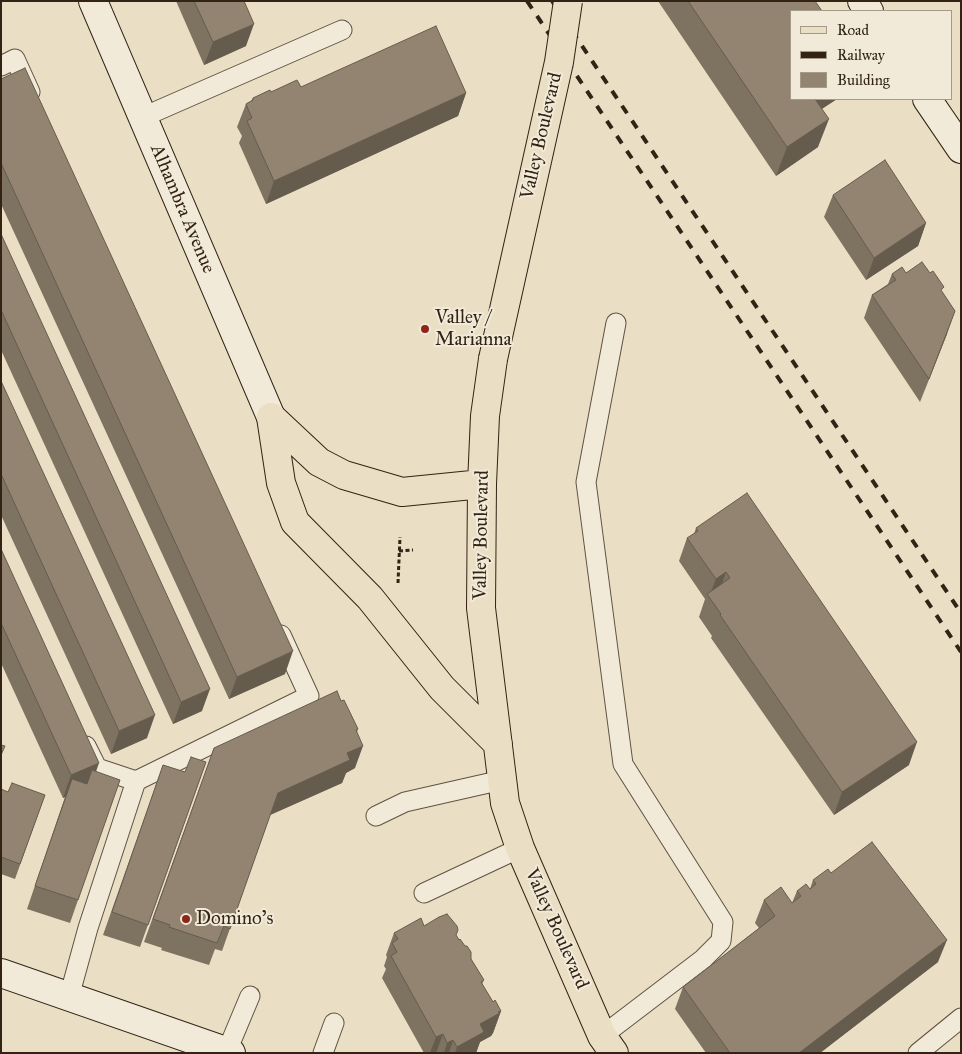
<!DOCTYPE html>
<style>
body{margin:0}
#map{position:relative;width:962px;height:1054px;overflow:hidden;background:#eadec5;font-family:"IM FELL Great Primer",serif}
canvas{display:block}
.frame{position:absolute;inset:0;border:2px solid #322314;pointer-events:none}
.legend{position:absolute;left:790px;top:10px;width:162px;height:90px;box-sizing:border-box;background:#f1ead9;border:1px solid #a59a8a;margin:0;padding:6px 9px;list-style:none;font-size:15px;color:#322314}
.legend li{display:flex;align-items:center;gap:10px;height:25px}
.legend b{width:25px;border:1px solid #a59a8a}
</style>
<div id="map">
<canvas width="962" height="1054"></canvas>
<div class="frame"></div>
<ul class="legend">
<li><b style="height:6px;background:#eadec5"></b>Road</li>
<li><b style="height:6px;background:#322314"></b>Railway</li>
<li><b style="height:14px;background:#928470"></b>Building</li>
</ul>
</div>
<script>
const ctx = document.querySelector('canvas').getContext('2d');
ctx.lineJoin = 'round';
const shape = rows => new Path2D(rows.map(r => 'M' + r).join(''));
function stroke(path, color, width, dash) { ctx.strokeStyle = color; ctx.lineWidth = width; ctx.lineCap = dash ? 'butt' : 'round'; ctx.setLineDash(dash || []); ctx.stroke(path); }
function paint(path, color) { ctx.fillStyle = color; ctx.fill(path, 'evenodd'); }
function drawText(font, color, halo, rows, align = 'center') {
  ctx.font = font + ' "IM FELL Great Primer",serif'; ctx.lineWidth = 4; ctx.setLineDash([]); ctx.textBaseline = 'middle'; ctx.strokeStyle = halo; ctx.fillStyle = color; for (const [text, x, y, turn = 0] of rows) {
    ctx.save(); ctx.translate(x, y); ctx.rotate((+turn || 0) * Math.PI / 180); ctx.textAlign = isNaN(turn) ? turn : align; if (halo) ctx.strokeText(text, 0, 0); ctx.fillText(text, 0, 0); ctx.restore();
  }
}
const service = shape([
 [1,66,15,59,30,92],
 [143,117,342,30],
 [86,746,97,768,136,781],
 [376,816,405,802,502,780],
 [424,893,520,848],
 [69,997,88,928,136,781,309,696,281,635],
 [602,1036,703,959,721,941,723,922,623,764,586,482,616,323],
 [227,1051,250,996],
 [323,1053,334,1023],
 [918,1053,961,1018]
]);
const secondary = shape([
 [93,1,271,417],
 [862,1,869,11],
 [927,99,961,149],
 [1,973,231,1053]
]);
const primary = shape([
 [493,359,485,416,482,484,481,608,505,803,520,848,602,1036,614,1053],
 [271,417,281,483,295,522,370,598,442,688,498,744],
 [271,417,319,462,344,475,402,492,482,484]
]);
stroke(service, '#605240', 21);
stroke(secondary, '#322314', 30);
stroke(primary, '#322314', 30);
stroke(shape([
 [399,551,413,550],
 [398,583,400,537]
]), '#322314', 3, [4, 2.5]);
stroke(service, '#f1ead9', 19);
stroke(secondary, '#f1ead9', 28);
stroke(primary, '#eadec5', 28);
stroke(shape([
 [527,1,961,652],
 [552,1,961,613]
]), '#322314', 4, [9, 9]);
const primaryBridge = shape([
 [493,359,559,62,568,1]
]);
stroke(primaryBridge, '#322314', 30, []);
stroke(primaryBridge, '#eadec5', 28);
paint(shape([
 [176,1,244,1,246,46,204,65],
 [658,1,815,1,791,99,837,99,822,109,818,147,776,176],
 [1,79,285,674,229,699,1,204],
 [301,87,466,93,458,116,266,204,239,143,242,136,237,127,246,104,251,101,253,98,271,92],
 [833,195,926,223,918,246,866,280,824,217],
 [1,234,202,711,173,724,1,350],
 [906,273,942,292,947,334,920,402,864,318,872,295,888,284,892,274],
 [1,381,147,738,111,754,1,515],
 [696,528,909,765,834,815,711,638,712,636,699,617,705,599,679,561,687,538,694,534],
 [1,549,96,771,78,900,70,923,27,909,65,797,63,798,1,663],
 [341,701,358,729,357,732,355,768,346,773,342,783,270,815,222,951,215,949,209,965,161,950,162,948,144,942,214,748],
 [206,762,140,947,103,935,163,765,185,772],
 [1,789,8,792,45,795,15,879,1,874],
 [831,873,938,962,820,1053,706,1053,675,1009,683,987,759,928,755,923,764,900,792,903,797,891,810,889,813,880],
 [424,926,456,935,484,980,482,984,493,1002,501,1011,493,1033,491,1036,480,1042,476,1053,424,1053,382,978,386,969,384,966,387,957,386,955,394,933]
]), '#7e7260');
paint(shape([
 [254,24,246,46,204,65,213,42],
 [466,93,458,116,266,204,274,181],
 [810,99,837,99,801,122],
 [829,119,818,147,776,176,787,147],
 [926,223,918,246,866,280,874,258],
 [955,311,947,334,920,402,929,379],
 [726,572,718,595,709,597,716,579],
 [293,651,285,674,229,699,237,677],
 [210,689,202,711,173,724,181,702],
 [155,715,147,738,111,754,119,731],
 [917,742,909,765,834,815,842,792],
 [363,746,355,768,346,773,342,783,270,815,278,793,347,753],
 [99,763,91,786,63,798,71,775],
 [947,940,938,962,820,1053,799,1053],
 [501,1011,493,1033,491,1036,480,1042,476,1053,455,1053,457,1047,480,1024],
 [443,1034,436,1053,430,1053,436,1037],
 [453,1040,449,1053,444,1053,447,1043]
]), '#665c4e');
const building = shape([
 [194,1,244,1,254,24,213,42,194,1],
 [688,1,815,1,822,11,791,11,791,99,815,99,829,119,787,147,688,1],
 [436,26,466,93,274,181,247,121,252,118,246,104,253,100,253,98,270,90,271,92,297,80,301,87,436,26],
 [25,68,293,651,237,677,1,163,1,79,25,68],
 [885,160,926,223,874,258,833,195,885,160],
 [1,234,210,689,181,702,1,310,1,234],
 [922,262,930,273,933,271,944,287,941,290,955,311,929,379,872,295,896,280,892,274,902,267,906,273,922,262],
 [1,381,155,715,119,731,1,474,1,381],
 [747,493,917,742,842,792,720,615,721,614,707,594,730,578,726,572,716,579,687,538,698,531,696,528,747,493],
 [1,549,99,763,71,775,1,623,1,549],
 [337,691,341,701,344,700,358,729,356,730,363,746,347,753,350,760,278,793,230,929,224,926,217,943,169,927,170,925,153,919,214,748,337,691],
 [1,745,5,746,1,755,1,745],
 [191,757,206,762,148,925,112,912,163,765,185,772,191,757],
 [92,770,120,780,78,900,35,886,72,779,87,784,92,770],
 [12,783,45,795,20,864,1,857,1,789,8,792,12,783],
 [872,842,947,940,799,1053,730,1053,683,987,775,916,764,900,781,887,792,903,801,896,797,891,806,884,810,889,816,884,813,880,828,869,831,873,872,842],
 [447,914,457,926,458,930,456,935,459,940,460,939,465,946,467,946,471,952,471,959,484,980,481,982,493,1002,495,1000,501,1011,498,1012,500,1013,480,1024,484,1032,457,1047,453,1040,447,1043,443,1034,436,1037,391,956,397,952,392,943,398,939,394,933,421,918,424,926,439,917,447,914]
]);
paint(building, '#928470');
stroke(building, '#665c4e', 1);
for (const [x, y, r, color] of [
 [425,329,5,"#8f2418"],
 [186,919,5,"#8f2418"]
]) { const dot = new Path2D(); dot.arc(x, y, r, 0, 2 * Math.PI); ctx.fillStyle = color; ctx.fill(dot); stroke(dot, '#f1ead9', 2); }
drawText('19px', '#322314', '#f1ead9', [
 ["Valley Boulevard",542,136,-77],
 ["Alhambra Avenue",182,209,67],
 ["Valley Boulevard",482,535,-89],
 ["Valley Boulevard",556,929,66]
]);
drawText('19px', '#322314', '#f1ead9', [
 ["Valley /",435,318],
 ["Marianna",435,340],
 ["Domino's",196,919]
], 'left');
</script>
